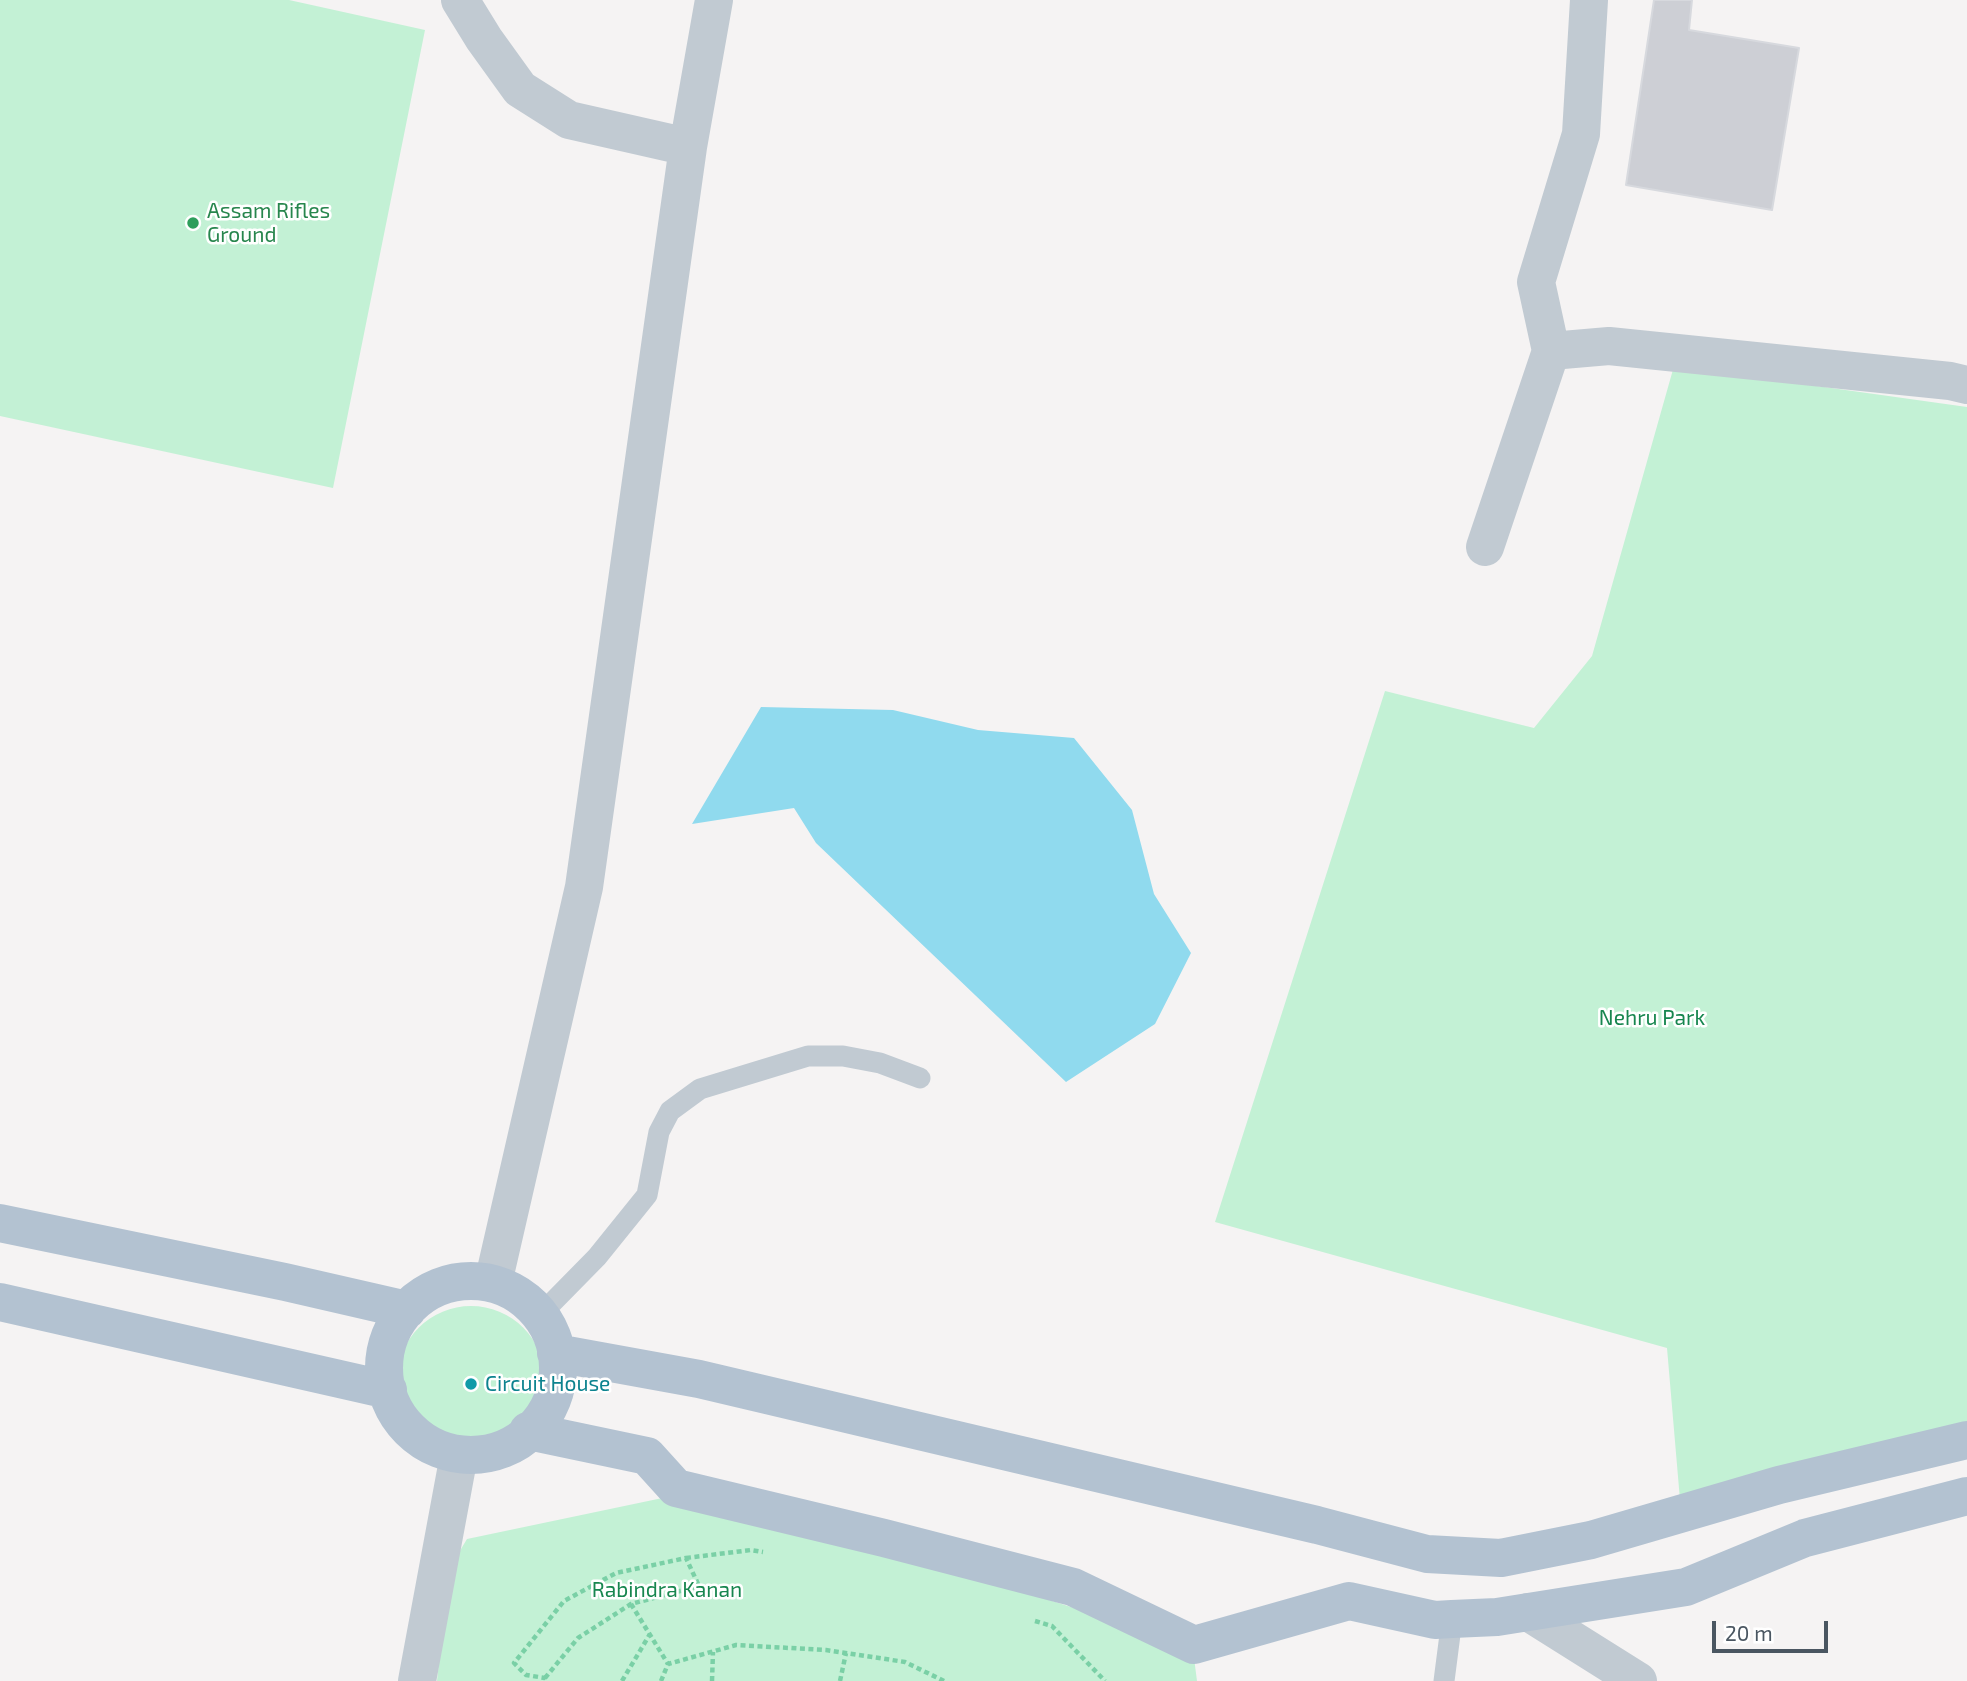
<!DOCTYPE html>
<style>
body{margin:0}
#map{position:relative;width:1967px;height:1681px;overflow:hidden;background:#f5f3f3;font-family:"Exo 2",sans-serif}
canvas{display:block}
.scale{position:absolute;left:1712px;top:1621px;width:116px;height:32px;box-sizing:border-box;border:4px solid #4a5661;border-top:0;padding-left:9px;font-size:21px;line-height:24px;white-space:nowrap;color:#4a5661;-webkit-text-stroke:5px #fff;paint-order:stroke}
</style>
<div id="map">
<canvas width="1967" height="1681"></canvas>
<div class="scale">20 m</div>
</div>
<script>
const ctx = document.querySelector('canvas').getContext('2d');
ctx.lineJoin = 'round';
function paint(path, color) { ctx.fillStyle = color; ctx.fill(path, 'evenodd'); }
const shape = rows => new Path2D(rows.map(r => 'M' + r).join(''));
function stroke(path, color, width, dash) { ctx.strokeStyle = color; ctx.lineWidth = width; ctx.lineCap = dash ? 'butt' : 'round'; ctx.setLineDash(dash || []); ctx.stroke(path); }
function drawText(font, color, halo, rows, align = 'center') {
  ctx.font = font + ' "Exo 2",sans-serif'; ctx.lineWidth = 5; ctx.setLineDash([]); ctx.textBaseline = 'middle'; ctx.strokeStyle = halo; ctx.fillStyle = color; for (const [text, x, y, turn = 0] of rows) {
    ctx.save(); ctx.translate(x, y); ctx.rotate((+turn || 0) * Math.PI / 180); ctx.textAlign = isNaN(turn) ? turn : align; if (halo) ctx.strokeText(text, 0, 0); ctx.fillText(text, 0, 0); ctx.restore();
  }
}
paint(shape([
 [0,0,289,0,425,30,333,488,0,416],
 [1674,366,1967,407,1967,1429,1680,1500,1667,1348,1215,1222,1385,691,1534,728,1592,656],
 '397 1380a74 74 0 1 1 148 0a74 74 0 1 1-148 0Z',
 [672,1496,881,1546,1127,1625,1193,1650,1197,1681,437,1681,449,1569,467,1539]
]), '#c3f1d5');
paint(shape([
 [761,707,893,710,978,730,1074,738,1132,810,1154,894,1191,953,1155,1024,1066,1082,816,843,794,808,692,824]
]), '#90daee');
const building = shape([
 [1654,0,1692,0,1689,30,1799,48,1772,210,1626,185,1654,0]
]);
paint(building, '#cdcfd5');
stroke(building, '#d7d9de', 2);
stroke(shape([
 [686,1558,751,1550,763,1552],
 [631,1604,668,1664],
 [1035,1621,1052,1626,1105,1681],
 [545,1678,578,1638,631,1604,699,1586,686,1558,616,1573,564,1601,514,1663,526,1675,545,1678,547,1681],
 [622,1681,650,1634],
 [661,1681,668,1664,736,1645,826,1650,905,1662,944,1681],
 [712,1681,713,1652],
 [840,1681,846,1653]
]), '#7ad0a6', 4.5, [5, 3.5]);
stroke(shape([
 [540,1315,597,1257,647,1195,659,1132,670,1111,700,1089,808,1056,843,1056,880,1063,920,1078],
 [1444,1681,1452,1619]
]), '#c1cad2', 21);
stroke(shape([
 [460,0,484,39,520,89,569,120,688,147],
 [1551,351,1536,282,1581,134,1589,0],
 [1485,547,1551,351,1609,346,1950,381,1967,385],
 [493,1283,584,887,688,147,714,0]
]), '#c1cad2', 38);
stroke(shape([
 [1528,1612,1638,1681],
 [417,1681,459,1455]
]), '#c1cad2', 38);
stroke(shape([
 [0,1223,285,1282,407,1310],
 '384 1368a87 87 0 1 1 174 0a87 87 0 1 1-174 0Z',
 [0,1302,388,1390],
 [556,1353,699,1379,1317,1525,1427,1554,1501,1558,1591,1540,1779,1485,1967,1440],
 [528,1431,647,1456,676,1488,884,1538,1073,1587,1194,1645,1349,1601,1435,1620,1452,1619,1497,1617,1686,1587,1805,1538,1967,1496]
]), '#b3c2d1', 38);
for (const [x, y, r, color] of [
 [193,223,7,"#2e9e5b"],
 [471,1384,7,"#0f9aa8"]
]) { const dot = new Path2D(); dot.arc(x, y, r, 0, 2 * Math.PI); ctx.fillStyle = color; ctx.fill(dot); stroke(dot, '#fff', 2.5); }
drawText('21px', '#27864d', '#fff', [
 ["Assam Rifles",207,211],
 ["Ground",207,235]
], 'left');
drawText('21px', '#17864f', '#fff', [
 ["Nehru Park",1652,1018],
 ["Rabindra Kanan",667,1590]
]);
drawText('21px', '#0d838f', '#fff', [
 ["Circuit House",485,1384]
], 'left');
</script>
